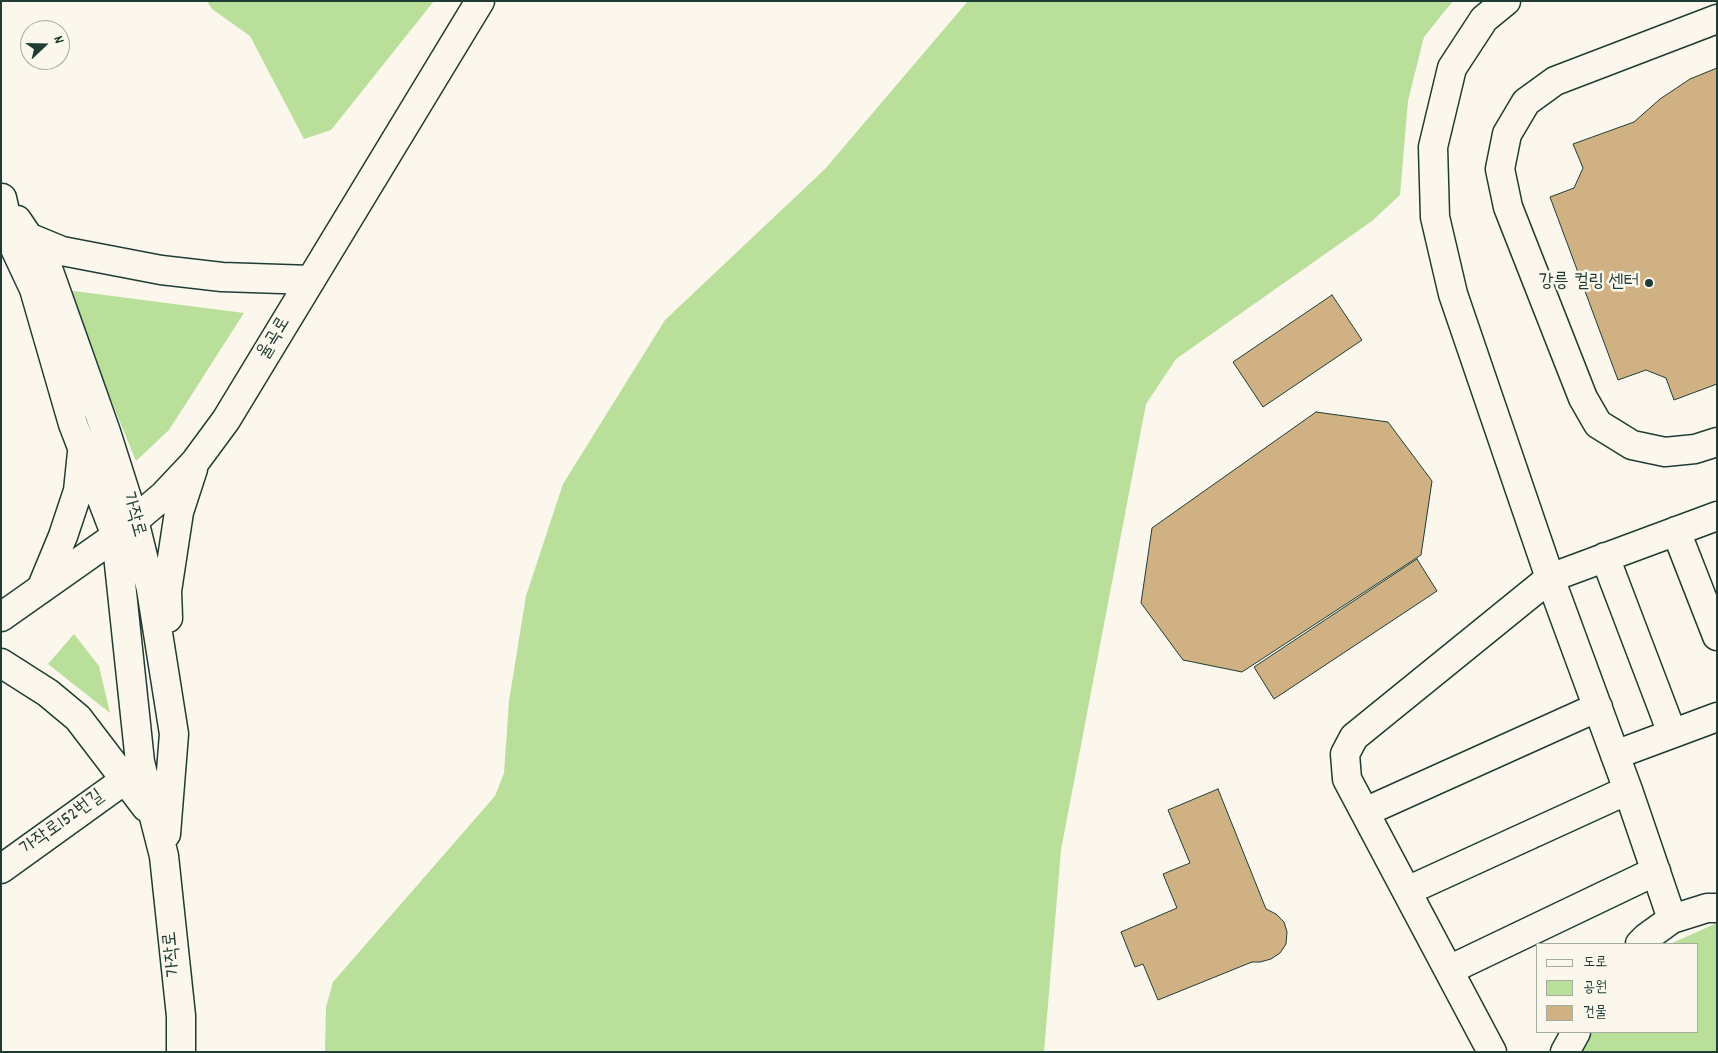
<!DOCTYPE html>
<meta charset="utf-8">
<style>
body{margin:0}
#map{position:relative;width:1718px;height:1053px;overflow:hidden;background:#fbf7ec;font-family:Dekko,"Poor Story",sans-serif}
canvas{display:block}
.frame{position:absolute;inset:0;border:2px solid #1f3d34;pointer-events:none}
.legend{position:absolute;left:1536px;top:943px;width:162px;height:90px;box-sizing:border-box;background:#fbf7ec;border:1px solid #a3ada2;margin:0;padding:6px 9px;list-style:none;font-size:15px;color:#1f3d34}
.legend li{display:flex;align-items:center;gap:10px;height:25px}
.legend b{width:25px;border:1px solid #a3ada2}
.north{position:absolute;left:20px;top:20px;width:50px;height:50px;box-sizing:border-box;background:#fbf7ec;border:1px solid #a3ada2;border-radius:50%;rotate:69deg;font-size:14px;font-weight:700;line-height:20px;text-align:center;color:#1f3d34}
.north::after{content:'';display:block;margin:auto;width:18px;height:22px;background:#1f3d34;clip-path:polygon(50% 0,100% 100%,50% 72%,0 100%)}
</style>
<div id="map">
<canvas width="1718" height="1053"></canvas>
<div class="frame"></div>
<ul class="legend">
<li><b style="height:6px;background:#fbf7ec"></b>도로</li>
<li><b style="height:14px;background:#badf9a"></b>공원</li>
<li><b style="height:14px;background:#cfb183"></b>건물</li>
</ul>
<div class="north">N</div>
</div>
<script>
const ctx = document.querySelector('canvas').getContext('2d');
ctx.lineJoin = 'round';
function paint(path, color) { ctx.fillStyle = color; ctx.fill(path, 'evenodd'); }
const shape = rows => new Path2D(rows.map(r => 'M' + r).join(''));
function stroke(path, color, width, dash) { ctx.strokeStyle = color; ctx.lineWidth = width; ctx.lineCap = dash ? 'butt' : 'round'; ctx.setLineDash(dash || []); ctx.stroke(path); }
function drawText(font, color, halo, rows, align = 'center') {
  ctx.font = font + ' Dekko,"Poor Story",sans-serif'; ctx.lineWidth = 5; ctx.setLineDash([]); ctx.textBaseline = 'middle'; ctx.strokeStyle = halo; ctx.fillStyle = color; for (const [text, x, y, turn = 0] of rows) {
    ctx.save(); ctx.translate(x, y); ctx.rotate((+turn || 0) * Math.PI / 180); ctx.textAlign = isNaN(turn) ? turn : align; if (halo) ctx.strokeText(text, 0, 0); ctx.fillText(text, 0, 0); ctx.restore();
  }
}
paint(shape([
 [207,1,434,1,331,130,304,139,250,36,212,9],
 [968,1,1453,1,1424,37,1408,101,1400,195,1372,221,1176,359,1146,404,1061,850,1044,1052,325,1052,326,1007,333,982,495,796,504,773,509,701,526,596,563,484,665,320,825,169],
 [66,290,244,313,169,430,136,461],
 [74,634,99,666,110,713,48,664],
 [1717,923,1717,1052,1582,1052,1593,1032,1697,1032,1697,944,1670,944]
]), '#badf9a');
const building = shape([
 [1717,68,1717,384,1674,400,1666,378,1646,370,1618,380,1550,197,1574,188,1583,168,1573,144,1634,122,1660,99,1690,79,1717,68],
 [1332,295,1362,340,1263,407,1233,362,1332,295],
 [1316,412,1388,422,1432,481,1421,555,1242,672,1183,660,1141,603,1152,528,1316,412],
 [1417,559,1437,591,1274,699,1254,667,1417,559],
 [1218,789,1266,909,1276,914,1284,922,1287,932,1286,944,1280,953,1271,959,1260,962,1252,962,1158,1000,1143,964,1135,967,1121,932,1177,908,1163,874,1190,863,1168,810,1218,789]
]);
paint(building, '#cfb183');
stroke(building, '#1f3d34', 1);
const minor = shape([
 [1506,1,1484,19,1452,68,1433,147,1435,217,1453,294,1550,578,1628,790,1672,919],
 [1717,19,1555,81,1526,102,1507,134,1500,169,1508,207,1583,398,1598,424,1632,445,1665,452,1695,449,1717,442],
 [2,198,12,242,34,289,73,424,116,536,140,762,164,856,181,1016,181,1052],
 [17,220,46,263,106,432,134,520,151,589,174,734,166,834],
 [28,237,62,251,161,270,222,277,311,280],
 [1676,531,1717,636],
 [1605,557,1672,733],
 [41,589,63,536,78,491,82,452],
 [1,617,116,536,163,496,195,462,226,420,480,1],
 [168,618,167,591,179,512,193,469],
 [1,663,48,693,78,718,146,807],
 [1615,755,1717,717],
 [1365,812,1598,707],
 [1,869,126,779],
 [1407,891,1628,790],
 [1640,944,1647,937,1672,919,1707,908,1717,908],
 [1449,970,1656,871],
 [1492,1052,1347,779,1345,754,1354,737,1550,578,1717,516],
 [1565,1052,1576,1032]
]);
stroke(minor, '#1f3d34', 31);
stroke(minor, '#fbf7ec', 28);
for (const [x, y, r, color] of [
 [1649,283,5,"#1f3d34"]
]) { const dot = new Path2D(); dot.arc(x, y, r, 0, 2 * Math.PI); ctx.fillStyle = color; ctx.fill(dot); stroke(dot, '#fbf7ec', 2); }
drawText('19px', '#1f3d34', '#fbf7ec', [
 ["강릉 컬링 센터",1639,283]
], 'right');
drawText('19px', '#1f3d34', '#fbf7ec', [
 ["율곡로",275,339,-59],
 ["가작로",132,515,74],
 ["가작로152번길",63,824,-36],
 ["가작로",174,954,-96]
]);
</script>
